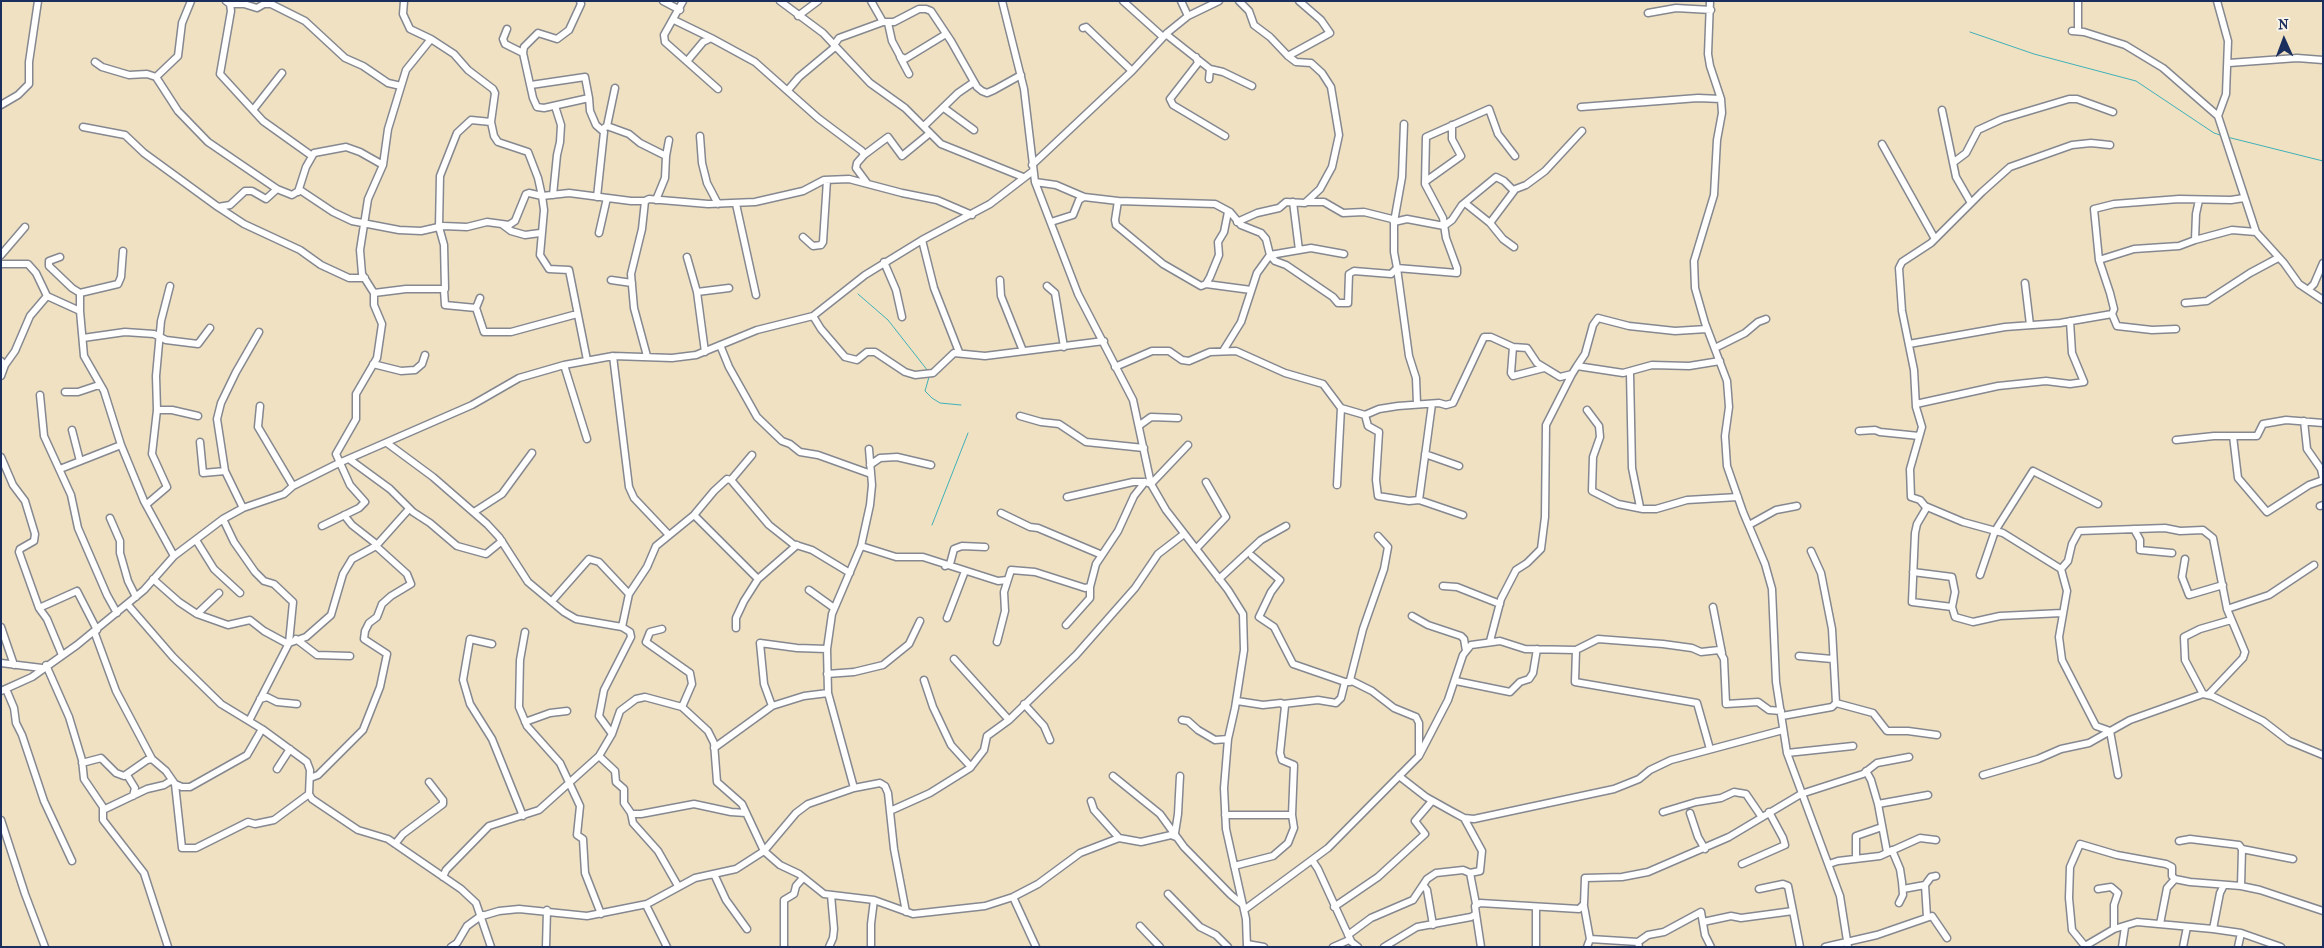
<!DOCTYPE html>
<style>
body{margin:0}
#map{position:relative;width:2324px;height:948px;overflow:hidden;background:#efe1c2;font-family:"IM FELL French Canon",serif}
canvas{display:block}
.frame{position:absolute;inset:0;border:2px solid #1b2f5e;pointer-events:none}
.north{position:absolute;left:2259px;top:15px;width:50px;height:50px;-webkit-text-stroke:4px #f7f3e8;paint-order:stroke;rotate:358deg;font-size:14px;font-weight:700;line-height:20px;text-align:center;color:#1b2f5e}
.north::after{content:'';display:block;margin:auto;width:18px;height:22px;background:#1b2f5e;clip-path:polygon(50% 0,100% 100%,50% 72%,0 100%)}
</style>
<div id="map">
<canvas width="2324" height="948"></canvas>
<div class="frame"></div>
<div class="north">N</div>
</div>
<script>
const ctx = document.querySelector('canvas').getContext('2d');
ctx.lineJoin = 'round';
const shape = rows => new Path2D(rows.map(r => 'M' + r).join(''));
function stroke(path, color, width, dash) { ctx.strokeStyle = color; ctx.lineWidth = width; ctx.lineCap = dash ? 'butt' : 'round'; ctx.setLineDash(dash || []); ctx.stroke(path); }
stroke(shape([
 [1970,32,2034,54,2136,81,2214,133,2220,135],
 [2227,137,2323,161],
 [858,294,888,320,928,371],
 [929,377,925,391,932,398,940,403,961,405],
 [932,525,968,433]
]), '#40b0b9', 1);
const minor = shape([
 [226,1,230,4,231,11,220,74,263,121,312,156],
 [404,1,403,14,410,29,431,39,454,54,468,70,493,89,495,93,491,122,494,136,498,142,528,152,538,178,542,196,569,193,631,201,645,201,642,229,631,274,634,308,647,356],
 [580,1,581,4,569,30,557,39,538,33,524,47,523,53,533,98,537,107,544,108,589,98,590,111,596,125,604,132,597,197],
 [663,1,680,10],
 [683,1,664,35,665,42,718,89],
 [780,1,823,33,870,83,905,108,941,144,1023,177],
 [871,1,883,22],
 [1002,1,1024,89,1035,182,1078,294,1133,400,1151,484,1166,510,1228,590,1243,614,1244,650,1235,708,1228,739,1224,788,1226,829,1246,919,1247,947],
 [1123,1,1163,37],
 [1181,1,1188,16],
 [1239,1,1249,11,1254,25,1270,37,1288,56,1330,33,1321,20,1299,1],
 [1710,1,1708,54,1710,66,1721,99,1722,113,1717,140,1714,195,1694,261,1695,288,1705,323,1727,381,1729,407,1725,436,1727,466,1743,512,1765,564,1772,589,1776,682,1787,753,1840,896,1848,947],
 [2078,1,2078,31],
 [2217,1,2228,41,2226,94,2218,116],
 [230,4,244,4,257,8,264,4,271,4,305,21,345,58,363,66,388,83,401,86],
 [1648,13,1676,8,1711,10],
 [798,16,818,1],
 [674,20,711,38],
 [888,23,892,41,900,56,905,59,946,34],
 [1083,28,1086,27,1132,71],
 [507,29,503,39,505,44,523,53],
 [2072,31,2084,32,2125,45,2163,68,2218,116,2256,232,2284,263,2299,284,2323,300],
 [1167,33,1167,35,1210,69,1209,79],
 [834,45,839,38,883,22,894,22,919,9,926,9,931,11,951,41,977,87,982,91,987,93,994,90,1021,75],
 [900,57,909,74],
 [1196,57,1198,63,1170,99,1173,105,1225,136],
 [688,60,703,42,711,38,755,62,818,118,862,151,864,155,857,163,856,168,867,183],
 [95,62,102,67,129,75,147,74,156,77,178,111,208,142,277,189,292,195,300,190,333,212,352,221,399,230,421,231,443,226,467,227,487,222,509,225,515,221,526,194,529,193,542,196,544,210,540,255,549,269,569,270,587,360],
 [2229,63,2297,58,2323,60],
 [1210,69,1223,72,1252,86],
 [156,77,178,56,182,23,191,1],
 [531,85,585,77,589,98],
 [788,90,799,77,835,47],
 [1,105,18,95,29,84,29,62,38,1],
 [1581,107,1698,98,1721,99],
 [944,108,974,130],
 [253,110,282,73],
 [1942,110,1956,177,1971,203],
 [1404,124,1402,177,1394,222,1394,252,1397,268,1457,273,1457,268,1446,238,1443,218,1425,184,1426,137,1489,109,1498,134,1515,156],
 [607,126,629,134,640,143,666,156],
 [924,126,958,93,974,82],
 [83,127,125,135,144,153,218,207,230,205,245,191,252,191,266,199,277,189],
 [604,128,607,126,615,88],
 [700,136,702,163,707,183,718,204],
 [1882,144,1935,239],
 [2110,145,2091,143,2072,145,2010,167,1982,192,1931,243,1902,262,1899,268,1902,311,1914,370,1916,407,1922,427,1910,469,1911,497,1920,500,1925,506,1963,522,2003,533,2061,569,2067,591,2059,637,2062,660,2096,726,2110,731],
 [864,155,888,137,902,156,930,133],
 [1954,162,1966,153,1978,130,2002,119,2069,99,2077,99,2113,112],
 [1032,165,1132,71,1167,33,1188,16,1219,1],
 [1426,181,1461,156,1452,139,1452,125],
 [1035,182,1056,185,1084,197,1118,201,1215,204,1230,212,1241,225,1261,233,1266,239,1270,255,1275,261,1286,265,1333,297,1338,303,1348,303,1349,274,1354,271,1391,274,1397,268,1409,356,1416,378,1417,404],
 [298,192,306,167,314,153,346,147,360,152,383,165],
 [553,195,557,155,560,142,561,125,555,106],
 [656,200,665,178,666,156,669,140],
 [645,201,649,199,708,204,755,202,803,191,824,180,849,179,902,193,937,200,972,215],
 [1118,201,1115,220,1116,225,1163,264,1201,286,1206,284,1210,277,1219,255,1218,242,1224,232,1228,212],
 [1293,202,1299,250],
 [1307,202,1324,202,1343,213,1364,212,1392,219,1394,222,1407,219,1444,226,1452,220,1462,205,1496,177,1504,181,1513,190,1526,185,1545,171,1582,131],
 [1465,203,1490,223,1503,239,1514,247],
 [736,204,756,295],
 [218,207,244,224,300,250,321,265,349,278,365,278],
 [1051,222,1073,215,1079,200,1084,197],
 [1237,222,1257,213,1279,208,1286,202,1305,203,1320,189,1332,167,1339,135,1331,87,1322,73,1311,63,1296,62,1288,56],
 [1490,223,1514,191],
 [503,225,511,231,525,235,540,233],
 [599,233,607,198],
 [803,237,813,246,821,245,823,242,827,180],
 [922,240,934,288,959,352],
 [2195,240,2232,230,2256,232],
 [1,255,25,227],
 [60,257,49,261,49,266,72,288,80,293],
 [687,257,697,292,705,352],
 [2099,260,2134,249,2179,246,2195,240,2196,214,2199,200],
 [884,262,896,290,902,317],
 [1,264,28,264,36,273,47,296,80,311,84,356,104,391,121,445,144,501,174,556],
 [611,280,632,283],
 [1000,280,1001,296,1023,351],
 [2025,283,2030,325],
 [1206,284,1251,290],
 [1047,286,1055,293,1064,347],
 [444,290,445,305,476,308],
 [2308,290,2314,284,2323,263],
 [697,292,729,288],
 [374,293,406,289,445,289,444,245,439,227,440,176,457,133,471,120,491,122],
 [480,298,476,308,484,332,511,332,577,314],
 [2185,303,2207,301,2250,273,2278,258],
 [80,311,80,293,118,284,121,277,123,251],
 [2112,314,2117,326,2152,330,2176,329],
 [813,316,821,329,845,357,857,360,867,352,875,352,905,372,915,375,933,373,954,353,985,356,1104,341],
 [83,338,125,332,154,334,166,340,198,344,210,328],
 [1909,344,2005,327,2060,323,2112,314,2114,309,2110,293,2099,260,2094,209,2114,204,2179,199,2231,200,2244,198],
 [720,345,729,367,757,417,782,441,790,444,800,452,818,455,871,474],
 [1513,347,1511,373,1513,376,1544,368],
 [1715,348,1745,333,1758,322,1766,319],
 [1223,351,1241,322,1257,273,1270,255,1311,248,1344,254],
 [613,356,629,487,634,498,669,535],
 [1,361,5,365,1,376],
 [373,364,401,371,415,370,422,364,425,355],
 [5,365,15,351,30,316,47,296],
 [564,365,587,439],
 [1577,366,1585,354,1593,325,1598,318,1629,326,1675,331,1707,329],
 [1115,367,1152,351,1169,351,1182,360,1189,361,1210,352,1236,351,1285,373,1323,384,1341,408,1365,415,1379,409,1398,406,1439,403,1446,405,1453,403,1484,337,1491,337,1513,347,1527,348,1537,363,1560,377,1572,374,1577,366,1623,373,1652,365,1689,366,1720,361],
 [1630,373,1632,468,1640,507],
 [65,392,78,392,99,385],
 [40,395,44,436,71,495,78,528,107,595,117,613],
 [1916,404,1998,386,2046,381,2070,384,2084,382,2072,353,2070,321],
 [260,406,258,427,293,486],
 [157,410,172,410,198,416],
 [1587,410,1599,426,1600,437,1593,457,1592,491,1618,504,1643,509,1656,509,1687,500,1738,497],
 [1365,415,1368,426,1379,432,1376,480,1378,496,1409,501,1419,500,1463,515],
 [1020,416,1041,422,1059,424,1086,442,1144,448],
 [2304,421,2307,449,2321,469,2323,478],
 [1140,425,1151,417,1178,418],
 [72,430,80,461],
 [1859,431,1875,430,1880,432,1919,436],
 [2233,436,2238,478,2267,512,2309,485,2323,480],
 [2176,440,2214,436,2257,436,2263,424,2286,420,2323,423],
 [200,442,203,473,225,471],
 [387,443,433,477,487,524,499,537,528,582,564,612,576,619,622,627,630,632,631,637,604,690,599,716,612,734,599,756,539,810,489,826,446,870,443,877],
 [1425,454,1459,466],
 [1,457,13,485,25,501,35,534,34,541,20,549,19,552,39,608,47,619,62,655],
 [349,459,390,489,413,512,430,523,457,546,486,554,502,541],
 [870,465,880,458,897,457,931,465],
 [60,469,121,445],
 [731,480,752,455],
 [1337,485,1341,408],
 [1067,497,1133,482,1145,482,1151,484,1188,445],
 [1419,500,1432,404],
 [147,504,167,487,152,454,157,410,156,376,161,321,170,286],
 [2320,506,2323,505],
 [1927,507,1917,524,1915,533,1912,602,1952,607,1955,617,1973,622,2000,616,2062,613],
 [243,508,225,471,217,419,221,403,236,372,259,332],
 [474,512,502,494,532,453],
 [1001,513,1030,527,1038,528,1102,555],
 [694,515,758,579,797,545],
 [110,518,120,541,120,553,128,581,136,597],
 [223,519,234,542,255,572,264,581,274,584,293,602,289,643,249,721],
 [1749,525,1776,510,1797,506],
 [322,526,359,508,365,502,350,485,336,454,356,419,356,394,377,358,382,324,374,305,374,293,362,274,360,250,368,199,383,165,388,129,406,70,431,39],
 [2134,529,2140,540,2140,550,2172,553],
 [1378,536,1388,547,1384,569,1363,629,1350,680,1372,691,1394,708,1416,717,1419,723,1419,754],
 [196,540,214,569,240,593],
 [861,546,896,557,923,557,998,581,1007,580],
 [1196,549,1226,517,1206,482],
 [1252,556,1280,580,1271,592,1259,617,1274,627,1293,664,1345,682,1350,682],
 [2185,559,2182,577,2189,595,2223,585],
 [945,566,950,564,954,549,962,546,985,547],
 [2061,569,2068,561,2072,544,2079,531,2165,528,2180,531,2203,530,2213,538,2227,609,2245,652,2243,658,2209,694],
 [1913,572,1952,577,1955,592,1952,607],
 [1980,575,1995,531,2033,471,2098,504],
 [153,579,179,602,197,614,228,625,250,620,264,631,288,644],
 [1219,579,1261,540,1286,526],
 [1443,586,1457,587,1500,604],
 [809,590,834,608],
 [552,601,589,559,599,562,629,594],
 [128,605,173,657,221,704,262,729,307,762,310,770,309,794,312,799,358,830,388,839,461,889,476,903,491,947],
 [1713,607,1722,653],
 [39,608,77,591,97,630],
 [2227,609,2269,595,2314,565],
 [197,614,219,593],
 [1412,616,1428,625,1461,636,1464,639,1466,651],
 [947,618,965,571],
 [1066,625,1090,598,1090,587,1096,564,1118,531,1134,496,1145,482],
 [1,627,14,665],
 [622,627,629,594,647,567,656,546,694,515,714,491,727,479,731,480,769,525,793,544,812,550,850,573],
 [736,628,736,618,744,601,758,579],
 [662,629,650,632,646,642,690,673,692,684,682,707],
 [94,631,116,691,152,759],
 [525,632,520,660,519,707,527,726,560,763,580,806,577,835,583,839,585,873,601,914],
 [296,639,317,655,350,656],
 [1490,641,1501,599,1516,570,1527,563,1541,549,1545,517,1546,425,1572,374],
 [997,642,1005,611,1004,592,1011,570,1035,572,1085,588,1090,587],
 [289,643,306,637,331,615,343,574,352,559,376,546,375,543,352,525,344,515],
 [492,644,470,639,463,680,470,704,492,739,523,816],
 [1576,650,1575,682,1697,703,1710,749],
 [1799,656,1832,659],
 [954,659,1009,720],
 [1,663,42,668],
 [46,665,69,717,82,760,84,779,103,807,103,820,144,873,168,947],
 [827,674,854,672,883,665,909,644,920,621],
 [924,680,933,707,951,745,971,767],
 [1456,681,1510,692,1520,682,1529,679,1533,673,1537,649],
 [6,689,14,708,16,723,22,735,44,801,72,861],
 [1,691,32,677,77,645,144,590,174,556,223,519,243,508,284,494,293,486,339,463,472,405,519,378,564,365,613,356,672,358,696,355,757,330,813,316,865,275,922,240,990,204,1033,171],
 [2203,694,2185,660,2184,637,2200,629,2231,620],
 [260,699,267,697,277,702,297,704],
 [1836,703,1873,713,1887,731,1908,731,1937,735],
 [1024,704,1044,726,1050,740],
 [1283,704,1318,700,1336,703,1341,698,1345,682],
 [772,706,764,684,760,643,797,648,827,649],
 [1782,716,1832,707,1836,703,1832,629,1821,573,1811,551],
 [1182,720,1188,721,1198,730,1215,740,1228,739],
 [525,722,550,713,567,711],
 [2110,731,2118,775],
 [612,734,620,711,636,699,645,697,682,707,708,731,714,743,717,782,742,804,764,851,780,865,799,874,824,894,874,900,913,914,985,906,1013,897,1038,884,1080,853,1119,838,1141,842,1171,835,1176,837],
 [714,748,772,706,804,696,828,693],
 [1787,753,1853,746],
 [599,756,615,771,616,782,624,789,624,803,631,813,633,823,658,851,678,886],
 [82,763,101,758,116,773,124,776,147,760,152,759,166,771,175,784,182,787,190,787,247,755,262,729],
 [277,769,290,749],
 [1866,771,1871,780,1878,804,1887,852],
 [127,775,135,788,133,796],
 [1983,775,2038,759,2061,749,2089,743,2130,720,2203,694,2212,696,2263,721,2289,741,2323,755],
 [1113,776,1160,814,1184,847,1231,895,1242,904],
 [1399,776,1426,797,1451,811,1464,818,1474,819,1614,789,1639,779,1650,770,1671,760,1783,730],
 [310,778,318,775,363,730,380,687,387,654,364,639,365,631,369,623,377,617,382,604,391,596,411,584,407,574,376,546,409,509],
 [175,784,182,848,196,848,248,822,255,824,274,820,309,794],
 [854,788,828,693,827,649,832,614,861,546,870,505,872,485,869,449],
 [1091,801,1094,810,1119,838],
 [1878,804,1928,795],
 [103,810,147,789,164,785,172,780],
 [890,811,930,793,970,768,984,750,987,736,1009,720,1076,655,1135,588,1158,554,1184,534],
 [1663,812,1696,802,1721,798,1734,792,1746,794,1761,816],
 [1690,813,1698,837,1705,849],
 [631,814,641,814,694,804,731,812,746,813],
 [1225,815,1292,815],
 [1,820,25,894,45,947],
 [1175,833,1178,814,1180,776],
 [2179,841,2190,839,2239,845,2242,849,2241,886],
 [395,844,403,834,443,804,443,800,429,782],
 [2242,849,2293,859],
 [1892,850,1900,869,1902,882,1903,895,1899,903],
 [1856,858,1856,836,1882,827],
 [1312,860,1318,869,1351,941],
 [1742,864,1785,845,1783,838,1769,812],
 [1829,864,1838,861,1880,856,1920,838,1936,840],
 [1234,866,1273,856,1288,843,1294,828,1292,815,1294,765,1282,760,1280,753,1285,706,1281,703,1263,705,1237,701],
 [1470,873,1476,904],
 [714,874,726,900,747,929],
 [1424,886,1427,890,1433,925],
 [1759,889,1783,884,1788,886,1793,911],
 [1903,889,1925,885],
 [2098,889,2111,887,2118,893,2114,905,2114,929],
 [1168,894,1200,927,1216,935,1228,947],
 [1013,897,1036,947],
 [646,905,667,947],
 [1584,906,1590,939,1587,947],
 [1334,907,1378,877,1425,834,1415,821,1432,801],
 [1244,910,1328,848,1419,756,1448,700,1463,655,1471,645,1500,641,1525,649,1576,650,1598,639,1663,644,1692,648,1701,652,1719,650,1724,659,1726,704,1758,702,1769,710,1781,711],
 [1476,914,1475,906,1480,903,1579,909,1584,904,1585,878,1622,877,1648,872,1729,837,1801,794,1863,774,1877,763,1909,757],
 [482,916,499,911,519,909,587,916,647,904,695,878,736,869,764,851,796,813,808,804,854,788,880,783,885,786,888,793,894,849,906,912],
 [1927,917,1925,885,1931,877,1936,876],
 [1703,922,1731,916,1741,918,1793,911,1800,947],
 [2160,924,2167,888,2175,879],
 [1140,926,1160,947],
 [2213,929,2220,893,2224,885],
 [1348,935,1371,918,1413,900,1427,879,1436,873,1463,870,1470,873,1480,871,1482,851,1464,818],
 [1590,939,1638,942],
 [1247,944,1264,947],
 [451,947,457,943,467,926,482,915],
 [546,947,547,910],
 [784,947,784,900,794,894,796,886,803,878],
 [829,947,833,938,834,929,831,895],
 [871,947,871,924,874,900],
 [1333,947,1349,940,1358,947],
 [1384,947,1417,927,1471,917,1476,914,1481,947],
 [1536,947,1536,907],
 [1639,947,1638,942,1648,935,1664,932,1701,912,1705,935,1711,947],
 [1825,947,1877,935,1932,916,1947,938],
 [2122,947,2125,927],
 [2183,947,2187,927],
 [2238,947,2241,933],
 [2281,947,2241,933,2213,929,2137,922,2114,929,2085,946,2072,930,2069,898,2070,867,2080,844,2117,855,2166,864,2172,867,2172,876,2175,879,2190,882,2241,886,2260,890,2323,911]
]);
stroke(minor, '#858890', 9);
stroke(minor, '#fff', 6);
</script>
